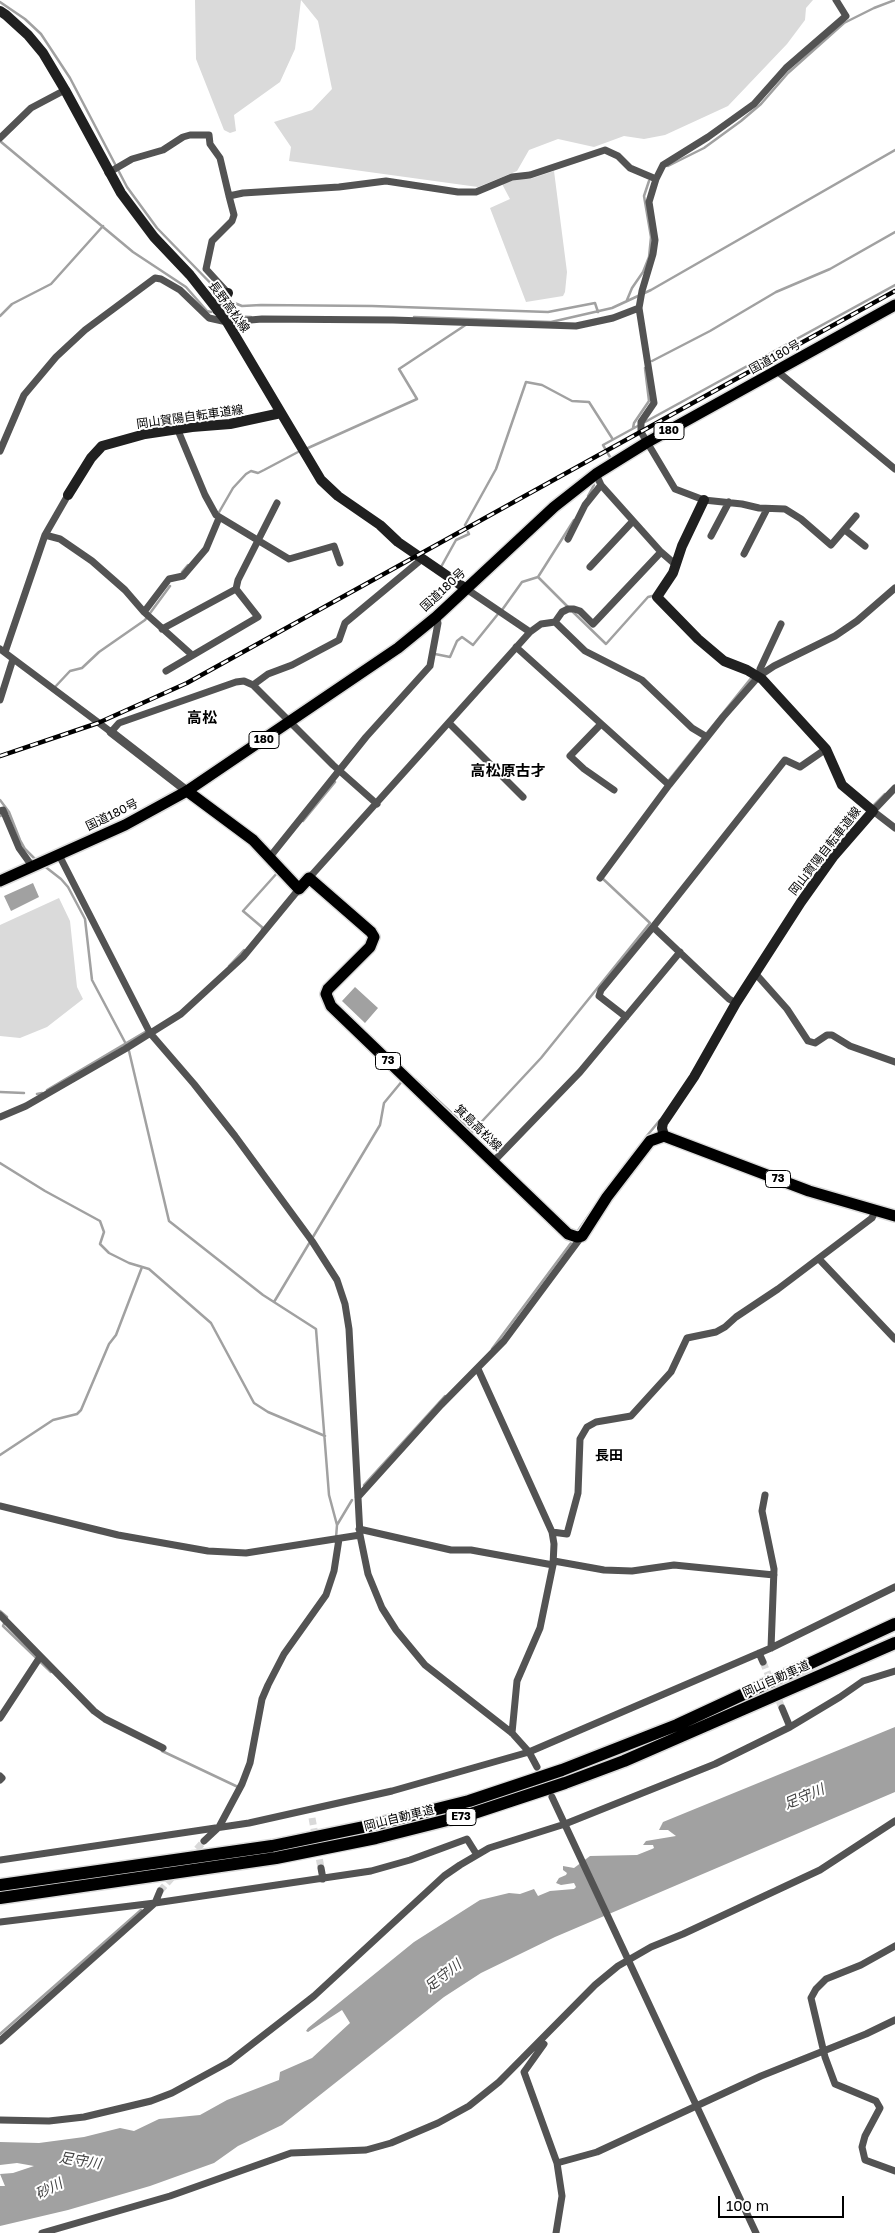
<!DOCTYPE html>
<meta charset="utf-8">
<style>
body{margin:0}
#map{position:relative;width:895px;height:2233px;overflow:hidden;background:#fff;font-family:"Golos Text",sans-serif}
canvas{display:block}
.scale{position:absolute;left:718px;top:2196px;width:126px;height:22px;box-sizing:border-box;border:2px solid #000;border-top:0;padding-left:6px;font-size:15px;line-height:18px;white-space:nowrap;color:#000;-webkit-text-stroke:4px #fff;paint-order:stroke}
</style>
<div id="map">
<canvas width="895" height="2233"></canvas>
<div class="scale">100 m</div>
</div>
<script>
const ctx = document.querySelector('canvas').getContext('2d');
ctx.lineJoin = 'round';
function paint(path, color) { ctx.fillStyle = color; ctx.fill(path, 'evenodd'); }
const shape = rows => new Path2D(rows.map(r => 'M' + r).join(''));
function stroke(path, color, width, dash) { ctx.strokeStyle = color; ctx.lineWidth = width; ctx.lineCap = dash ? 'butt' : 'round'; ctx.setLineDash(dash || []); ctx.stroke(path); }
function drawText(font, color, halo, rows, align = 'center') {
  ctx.font = font + ' "Golos Text","Noto Sans JP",sans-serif'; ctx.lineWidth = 4; ctx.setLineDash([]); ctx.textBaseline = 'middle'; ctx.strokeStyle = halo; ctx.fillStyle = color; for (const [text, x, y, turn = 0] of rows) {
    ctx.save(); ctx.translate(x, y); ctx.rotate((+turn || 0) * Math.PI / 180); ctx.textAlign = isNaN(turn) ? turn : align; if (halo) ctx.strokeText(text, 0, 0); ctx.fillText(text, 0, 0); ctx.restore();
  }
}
paint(shape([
 [195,0,813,0,806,8,805,20,787,44,728,106,665,135,644,139,624,136,594,147,558,139,529,150,517,171,478,187,289,161,291,147,274,122,312,110,332,89,318,21,301,0,295,49,280,82,234,115,236,131,230,133,224,130,196,59],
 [554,171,567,272,565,292,563,296,526,302,490,208,510,199,502,184,510,179,530,179],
 [59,898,70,921,77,987,83,999,47,1027,20,1038,0,1036,0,925]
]), '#dadada');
paint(shape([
 [33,883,39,897,11,911,4,896],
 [355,987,378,1008,365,1023,342,1001],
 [895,1727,895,1792,555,1937,481,1973,444,1997,282,2125,238,2146,214,2163,150,2186,68,2210,0,2226,0,2186,5,2186,0,2174,13,2173,34,2166,17,2163,0,2165,0,2142,39,2143,84,2137,120,2128,134,2131,159,2119,200,2115,227,2100,279,2080,280,2072,312,2058,350,2023,342,2010,308,2032,306,2031,308,2028,414,1942,480,1900,509,1893,520,1894,534,1889,538,1896,550,1891,574,1889,576,1887,574,1883,561,1885,556,1883,559,1878,566,1875,567,1873,563,1870,563,1866,574,1868,590,1856,637,1855,652,1849,654,1848,653,1845,643,1845,646,1841,676,1836,668,1830,659,1830,663,1822]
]), '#a1a1a1');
stroke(shape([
 [0,2,25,19,41,34,70,78,127,187,157,228,223,296],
 [0,141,133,252,186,287,207,311,211,312],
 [668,166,704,148,741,121,761,104,788,73,844,23,874,8,895,0],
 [227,300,242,306,261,305,372,306,548,312,595,303,598,312],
 [627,300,632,288,643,272,649,257,651,237,644,196,649,181],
 [0,316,12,304,51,284,103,226],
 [229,316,251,317],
 [414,317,551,322,612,308,651,290,895,150],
 [652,361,710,331,776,292,830,269,895,232],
 [633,428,634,423,649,401,645,368],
 [308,448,417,399,399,369,467,324],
 [610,457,603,445,895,285],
 [588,496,594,485],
 [218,514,233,488,246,474,251,471,258,473,264,470,298,452],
 [465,525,496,469,526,382,542,385,572,401,589,402,612,438],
 [441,567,456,540,469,534,468,532],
 [182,572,188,565],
 [538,577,569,608],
 [502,610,522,582,538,577,574,520],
 [573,612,606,644,648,597,652,596],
 [435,654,450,657,457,641,462,637,473,645,498,614],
 [55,687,70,671,82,668,99,652,145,620,170,586],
 [669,780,752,677],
 [0,800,9,812],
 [873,806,885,794],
 [0,816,9,812,20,840,25,849,36,860],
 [303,821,335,782],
 [43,865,61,879,68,887,85,919,92,980,127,1046],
 [262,929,263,928,243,911,278,872],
 [229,966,244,950],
 [129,1051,169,1221,263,1295,316,1329,329,1495,337,1525],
 [415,1079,472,1132,541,1058,650,923,601,877],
 [47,1090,145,1032],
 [0,1092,24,1093],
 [37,1094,42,1093],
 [646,1137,660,1120],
 [0,1163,45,1191,100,1221,104,1232,100,1244,109,1253,129,1263,149,1269,211,1323,254,1403,268,1412,325,1436],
 [577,1232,591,1212],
 [274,1302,380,1125,384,1103,403,1080],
 [492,1349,574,1239],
 [0,1455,53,1420,77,1414,81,1410,109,1344,116,1335,142,1267],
 [364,1485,445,1396],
 [336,1538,337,1525,352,1500],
 [0,1611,7,1617,3,1626,51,1672],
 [162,1751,238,1787],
 [0,2034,141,1910]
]), '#a1a1a1', 2.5);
stroke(shape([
 [763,1662,782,1708],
 [312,1818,321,1868],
 [190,1857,204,1841],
 [160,1891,176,1873]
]), '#d9d9d9', 7, [7, 3.5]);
const primary = shape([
 [187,791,253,840,299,889,309,878,371,932,374,937,370,947,328,989,326,994,331,1006,568,1234,577,1237,582,1236,607,1197,650,1141,664,1136,809,1191,895,1216]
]);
const trunk = shape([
 [0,881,125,825,187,791,398,648,436,617,554,507,596,474,646,443,895,305]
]);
const motorway = shape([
 [0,1885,272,1846,373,1825,469,1801,562,1770,677,1725,895,1624],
 [0,1898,276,1858,376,1838,471,1814,565,1783,624,1761,895,1643]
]);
stroke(primary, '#dbdbdb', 14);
stroke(trunk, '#dbdbdb', 14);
stroke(motorway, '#dbdbdb', 15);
stroke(shape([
 [0,138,31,108,65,90],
 [108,173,132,159,163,150,183,137,190,135,209,135,210,144,220,158,229,196],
 [656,179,663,165,708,137,754,104,786,68,846,16,836,0],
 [228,293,206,269,212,241,232,221,234,215,229,196,243,193,339,187,386,181,458,192,476,192,512,177,530,175,605,150,618,156,630,168,656,179,649,202,655,240,653,254,642,291,639,308,654,403,641,422,641,432,675,489,704,500,742,504,759,508,785,509,801,519,831,545,856,516],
 [777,371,895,469],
 [177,428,205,495,216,515,289,559,334,546,340,563],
 [0,451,24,395,56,357,85,330,155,278,161,279,180,290,209,318,227,322,262,319,393,320,576,326,613,318,639,308],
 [596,474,601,485,661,552,676,565],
 [845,530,865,546],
 [45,535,60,539,92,561,125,590,144,612,192,655],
 [711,536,729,502],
 [568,539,585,505,601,485],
 [744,554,767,509],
 [590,567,633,521],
 [465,588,530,632],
 [236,589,238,580,277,503],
 [144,612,169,579,183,576,206,549,219,518],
 [555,622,562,612,568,609,574,609,580,611,593,624,661,552],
 [162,629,236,589,258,617,166,671],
 [516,647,669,785],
 [0,649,111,732,119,723,236,682,244,681,253,685,268,674,292,665,339,640,345,623,422,559],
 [5,652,45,535,68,495],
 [764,672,760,669,781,624],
 [253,685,333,765,377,804],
 [0,700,13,659],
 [449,723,523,797],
 [601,724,570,756,584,769,614,790],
 [895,788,873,811,895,828],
 [0,811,3,810,19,848,32,866],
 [59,855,150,1033,194,1084,235,1136,312,1241,337,1280,345,1304,349,1329,360,1535,368,1574,382,1608,396,1630,425,1665,512,1733,529,1752,537,1767],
 [269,858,366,737,430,666,438,623,436,617],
 [309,878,530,632,541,624,555,622,585,651,642,680,692,728,707,737],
 [600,878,669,785,723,717,759,676,774,666,835,636,857,621,895,588],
 [653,927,729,999,736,1003],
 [755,973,787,1009,808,1041,815,1043,827,1035,832,1035,850,1046,895,1062],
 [626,1017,599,996,601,990,653,927,785,760,800,767,826,749],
 [0,1117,26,1106,125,1049,181,1014,243,957,299,889],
 [493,1162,580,1072,680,952],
 [819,1259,895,1339],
 [478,1369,552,1532,554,1544,553,1565,540,1628,517,1681,512,1733],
 [765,1495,762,1511,774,1569,771,1648],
 [358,1497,441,1405,504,1341,582,1236],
 [0,1506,118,1535,208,1551,246,1553,360,1535],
 [359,1529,451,1550,471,1550,553,1565],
 [552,1532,567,1534,578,1493,580,1439,587,1427,596,1422,631,1416,671,1372,687,1338,716,1332,725,1327,736,1317,778,1289,872,1218,875,1211],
 [554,1561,604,1570,632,1571,674,1565,774,1575],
 [0,1615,94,1711,105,1719,163,1748],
 [759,1653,763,1662],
 [782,1708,790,1727],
 [0,1718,40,1657],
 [0,1776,2,1778,0,1780],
 [552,1797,756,2233],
 [204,1841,219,1827,242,1784,250,1763,262,1699,268,1685,284,1654,326,1595,334,1571,339,1539],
 [0,1860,249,1823,392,1791,529,1752,771,1648,895,1587],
 [321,1868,323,1879],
 [0,1922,155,1903,371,1871,410,1860,467,1839,477,1855],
 [895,1946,861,1965,826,1979,816,1989,811,1998,825,2057,835,2084,876,2101,880,2108,865,2136,862,2147,865,2160,895,2171],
 [0,2041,155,1903,160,1891],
 [544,2044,524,2072,557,2163,562,2196,556,2233],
 [0,2120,49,2121,84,2117,151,2101,172,2093,229,2062,314,1996,444,1876,460,1865,489,1848,565,1824,715,1764,790,1727,840,1697,863,1681,895,1671],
 [557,2163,597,2152,761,2076,866,2034,895,2020],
 [42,2233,170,2196,291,2153,366,2150,391,2143,438,2123,469,2106,499,2082,595,1985,618,1966,651,1947,683,1934,820,1870,895,1821]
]), '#535353', 7);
stroke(shape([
 [111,732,187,791]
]), '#535353', 9);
stroke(shape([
 [0,11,6,15,28,35,43,53,65,90,121,193,154,237,190,275,227,322,321,480,338,496,380,525,398,542,465,588],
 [217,310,228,293],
 [68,495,91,458,102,446,145,434,192,427,230,424,281,413],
 [664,1136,662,1128,663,1123,694,1077,736,1003,801,902,833,857,873,811,842,785,826,749,762,679,747,670,724,661,698,639,657,597,673,573,682,546,704,500]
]), '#202020', 10);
stroke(primary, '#000', 11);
stroke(trunk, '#000', 11);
stroke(motorway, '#000', 12);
const rail = shape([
 [0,756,98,723,187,683,895,291]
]);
stroke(rail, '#000', 4.5);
stroke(rail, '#fff', 2.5, [8]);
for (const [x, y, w] of [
 [669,431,30],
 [264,740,30],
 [388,1061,25],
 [778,1179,25],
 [461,1817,30]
]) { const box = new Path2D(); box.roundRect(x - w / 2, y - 8.5, w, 17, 4); ctx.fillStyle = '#fff'; ctx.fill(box); stroke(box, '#000', 1); }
drawText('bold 11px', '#000', null, [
 ["180",669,431],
 ["180",264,740],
 ["73",388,1061],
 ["73",778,1179],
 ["E73",461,1817]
]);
drawText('12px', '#000', '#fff', [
 ["長野高松線",229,307,54],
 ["国道180号",775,357,-29],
 ["岡山賀陽自転車道線",190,417,-8],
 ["国道180号",443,590,-43],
 ["国道180号",112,815,-26],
 ["岡山賀陽自転車道線",825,851,-52],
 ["箕島高松線",478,1128,44],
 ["岡山自動車道",776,1679,-24],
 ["岡山自動車道",399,1818,-14]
]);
drawText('bold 14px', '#000', '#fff', [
 ["長田",609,1456]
]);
drawText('italic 14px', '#424242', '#fff', [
 ["足守川",804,1797,-23],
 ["足守川",443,1976,-38],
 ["足守川",80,2161,9],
 ["砂川",49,2189,-27]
]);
drawText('bold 15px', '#000', '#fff', [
 ["高松",202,718],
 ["高松原古才",508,771]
]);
</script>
